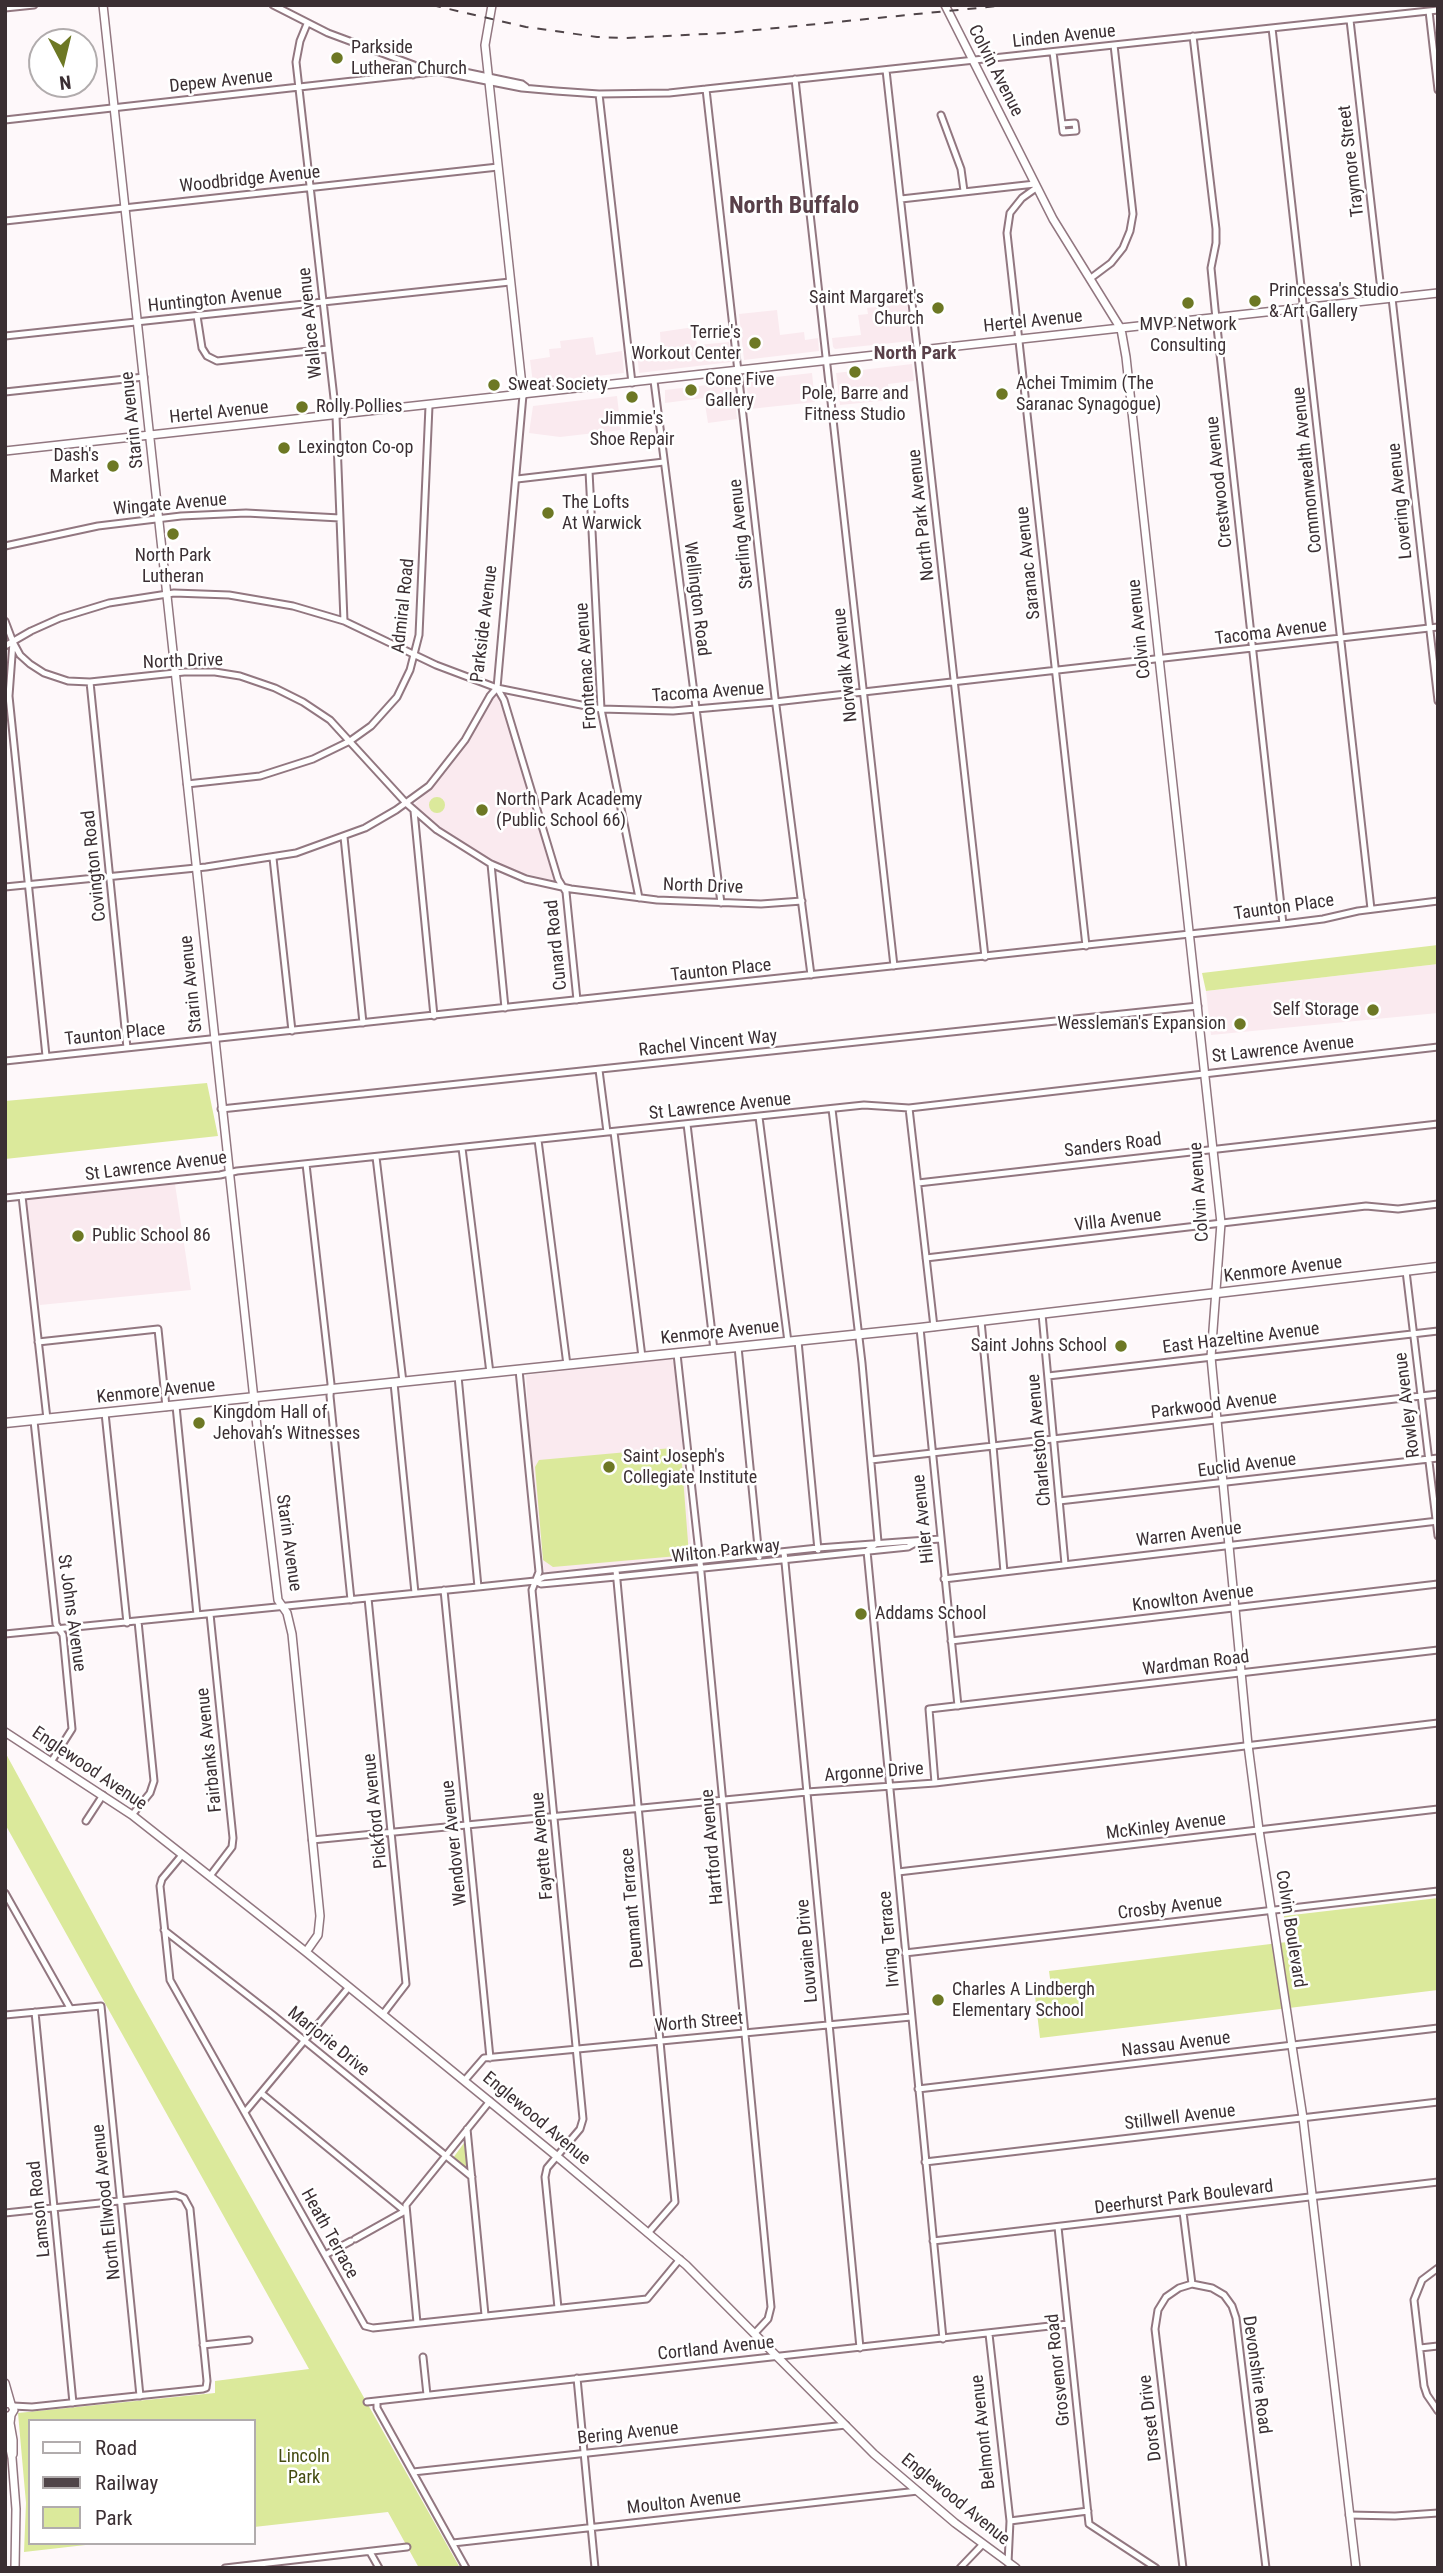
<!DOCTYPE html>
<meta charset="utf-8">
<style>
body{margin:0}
#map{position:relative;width:1443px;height:2573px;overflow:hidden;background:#fef8fa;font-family:"Roboto Condensed",sans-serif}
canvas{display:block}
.frame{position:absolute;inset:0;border:7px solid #3b2f33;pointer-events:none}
.legend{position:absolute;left:28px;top:2419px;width:228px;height:126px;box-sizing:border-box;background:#fff;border:2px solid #b1acad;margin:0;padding:9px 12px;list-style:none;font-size:21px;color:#3b2f33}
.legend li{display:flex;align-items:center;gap:14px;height:35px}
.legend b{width:35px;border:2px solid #b1acad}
.north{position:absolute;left:28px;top:28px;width:70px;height:70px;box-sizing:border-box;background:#fff;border:2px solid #b1acad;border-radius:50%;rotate:173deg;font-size:19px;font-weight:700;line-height:28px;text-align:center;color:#3b2f33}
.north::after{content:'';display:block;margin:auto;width:24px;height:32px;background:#6d7824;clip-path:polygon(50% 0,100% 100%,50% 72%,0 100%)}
</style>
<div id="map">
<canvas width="1443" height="2573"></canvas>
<div class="frame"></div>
<ul class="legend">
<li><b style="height:9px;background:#fff"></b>Road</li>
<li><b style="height:9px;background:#504549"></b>Railway</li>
<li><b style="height:19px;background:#dbe99b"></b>Park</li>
</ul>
<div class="north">N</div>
</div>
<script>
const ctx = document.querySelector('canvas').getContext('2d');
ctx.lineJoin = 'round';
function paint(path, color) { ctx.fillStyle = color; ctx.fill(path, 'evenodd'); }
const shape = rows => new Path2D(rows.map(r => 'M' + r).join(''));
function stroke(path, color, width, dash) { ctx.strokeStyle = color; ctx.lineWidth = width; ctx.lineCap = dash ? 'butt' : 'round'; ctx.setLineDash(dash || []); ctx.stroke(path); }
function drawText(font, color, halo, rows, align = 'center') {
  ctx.font = font + ' "Roboto Condensed",sans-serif'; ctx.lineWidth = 5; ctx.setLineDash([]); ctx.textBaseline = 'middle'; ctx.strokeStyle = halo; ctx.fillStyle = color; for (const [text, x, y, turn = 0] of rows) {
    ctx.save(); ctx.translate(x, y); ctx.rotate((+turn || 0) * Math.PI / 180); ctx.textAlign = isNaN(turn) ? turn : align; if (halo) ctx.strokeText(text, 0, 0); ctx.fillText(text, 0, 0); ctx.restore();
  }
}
paint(shape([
 [907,303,911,341,835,349,833,347,832,338,861,335,858,315,868,314,867,308],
 [777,310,780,335,804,332,805,340,818,338,819,351,744,360,739,314],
 [694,327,697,345,729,342,731,362,639,373,637,351,661,348,660,332],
 [593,337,596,355,622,351,624,373,533,383,530,360,550,357,549,349,561,348,560,341],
 [912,364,914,381,888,384,890,400,840,405,836,373],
 [812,373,815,402,750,409,746,383,749,380],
 [733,382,737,419,708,423,704,398,665,403,665,390],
 [617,396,621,430,560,437,529,433,533,406],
 [498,694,502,701,554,881,512,870,465,846,426,817,414,805,440,778,462,751,494,695],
 [1438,964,1438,1013,1211,1035,1206,991],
 [175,1184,191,1290,40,1305,25,1199],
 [671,1359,675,1364,692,1556,689,1559,548,1573,544,1571,529,1429,526,1375]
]), '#faeaef');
paint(shape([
 '429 805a8 8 0 1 1 16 0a8 8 0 1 1-16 0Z',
 [1438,945,1438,964,1206,991,1202,973],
 [207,1083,218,1136,5,1159,5,1101],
 [672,1448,672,1452,681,1451,689,1555,553,1567,543,1560,535,1467,539,1460],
 [5,1752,136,1993,460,2568,419,2568,388,2512,254,2527,254,2421,30,2421,30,2543,103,2543,24,2552,26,2503,18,2413,215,2393,215,2381,309,2369,5,1824],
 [1438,1898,1438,1990,1040,2038,1035,1996,1052,1994,1049,1971,1287,1942,1284,1916],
 [464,2143,467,2165,465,2167,453,2158]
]), '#dbe99b');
const minor = shape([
 [273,5,328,33,414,65,413,75],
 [5,8,34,5],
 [1429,11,1438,90],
 [1350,20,1382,299],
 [307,24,300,41,296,62,336,416,344,621],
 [1272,28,1371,909],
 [1193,36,1216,229,1216,243,1211,268,1215,309,1283,924],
 [1053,52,1063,132,1076,131,1075,123,1062,124],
 [455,70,522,84,526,87],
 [886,70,985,957],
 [441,72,522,88,556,91,599,94,669,93,1438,10],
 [795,79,894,966],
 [706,89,775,698,811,975],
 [599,94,632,383],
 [941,115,961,169,964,191],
 [5,120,442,71],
 [1036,188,1022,198,1010,213,1007,233,1086,946],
 [901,199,1035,184],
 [5,221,498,167],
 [1091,278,1111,263,1123,248,1130,231,1133,214,1114,45],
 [1392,298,1438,701],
 [197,316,202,348,207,356,217,361,328,349],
 [5,336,510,282],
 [654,381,721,903],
 [5,392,144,377],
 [589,471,601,709,639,898],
 [517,479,664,462],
 [5,546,98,526,181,516,246,513,340,518],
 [5,621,13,642,9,696,46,1056],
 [13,642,20,655,30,664,44,673,68,681,90,682,184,672,215,672,240,676,275,688,303,702,330,720,406,803,437,830,491,864,526,879,571,889,657,900,761,904,802,901],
 [5,646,31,631,60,618,109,603,174,593,229,595,293,606,344,621,436,665,497,688,601,709,673,711,775,702,1438,627],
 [90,682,127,1048],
 [497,688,504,700,558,879,566,892,577,1000],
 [187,784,260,776,313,759,350,741,371,726,397,697,410,670,419,635,429,406],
 [414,811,434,1016],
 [344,837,363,1023],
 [273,858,292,1031],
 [491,864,505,1008],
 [5,887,206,867,296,853,365,828,396,810,429,786,465,740,490,696,497,688,523,395],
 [5,1061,1283,924,1323,919,1358,911,1438,901],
 [599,1070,607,1132],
 [909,1108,934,1327],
 [221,1109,1198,1006],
 [832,1109,862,1363,878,1542,867,1551,943,2339],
 [759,1117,788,1342],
 [687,1124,714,1350],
 [614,1132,642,1357],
 [538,1140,567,1365],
 [462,1148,490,1373],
 [376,1157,403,1382],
 [306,1164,331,1384,330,1396,351,1600],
 [918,1183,1438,1124],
 [22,1196,47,1419],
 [5,1198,220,1175,237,1171,864,1105,909,1108,1438,1047],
 [926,1258,1366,1206,1398,1209,1438,1204],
 [1406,1271,1438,1536],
 [1042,1314,1065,1564],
 [920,1328,958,1706],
 [798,1341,818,1550],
 [38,1342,158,1329,166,1407],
 [738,1347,759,1557],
 [677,1354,700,1562,771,2307,768,2319,755,2333],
 [519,1370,539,1572,532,1590,583,2119,580,2129,547,2168,545,2177,558,2308],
 [458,1376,478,1587],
 [1048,1376,1438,1331],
 [394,1383,415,1593],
 [176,1406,197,1615],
 [105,1413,127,1623],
 [34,1421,56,1624,63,1635,72,1729,51,1762],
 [871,1460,993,1446,981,1321],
 [1059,1501,1438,1458],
 [784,1552,860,2348],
 [616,1570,675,2202,648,2233],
 [1004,1572,993,1446,1438,1394],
 [944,1579,1438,1521],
 [535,1581,541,1584,616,1577,908,1547,919,1541],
 [444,1590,490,2058],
 [368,1598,406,1984,383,2014],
 [5,1634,478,1587,535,1581,544,1577,818,1548,940,1539],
 [951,1641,1438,1584],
 [935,1783,929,1709,1438,1650],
 [132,1815,150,1793,154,1781,138,1621],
 [86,1821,103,1795],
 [312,1840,807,1792,935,1783,1438,1723],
 [182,1855,162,1879,160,1886,170,1980,365,2326,373,2328,647,2299,680,2259],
 [898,1872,1438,1809],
 [210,1876,232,1847,233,1838,210,1614],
 [5,1893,70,2008],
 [164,1930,273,2015,472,2177],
 [905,1953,1438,1891],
 [35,2012,73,2403],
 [5,2015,101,2006,140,2396],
 [465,2080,484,2058,911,2017],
 [918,2089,1438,2028],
 [261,2093,406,2212],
 [245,2112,349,1987],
 [467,2129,485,2315],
 [925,2162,1438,2102],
 [1183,2212,1192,2284],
 [5,2213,176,2195,184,2198,190,2209,207,2381,206,2388,203,2389,32,2407,13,2406],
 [1058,2227,1089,2524,1156,2568],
 [355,2239,405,2211],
 [933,2241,1438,2182],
 [325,2255,351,2241],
 [1438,2268,1422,2280,1414,2300,1424,2386,1427,2395,1438,2411],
 [417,2323,406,2205,490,2101],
 [989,2334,1010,2521,1008,2563],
 [203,2345,249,2340],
 [1420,2348,1438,2346],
 [423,2357,427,2395],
 [577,2378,595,2568],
 [377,2401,377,2408,466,2568],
 [367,2402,1068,2324],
 [413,2472,846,2425],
 [1349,2515,1395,2516,1438,2513],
 [1010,2521,1088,2511],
 [453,2543,918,2491],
 [370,2552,379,2568],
 [225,2568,407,2547],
 [960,2568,983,2544],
 [1183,2568,1155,2329,1158,2310,1166,2297,1179,2288,1192,2284,1212,2288,1224,2295,1232,2306,1236,2318,1266,2568]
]);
const tertiary = shape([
 [103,5,257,1427,278,1600,287,1613,292,1634,320,1916,318,1935,306,1952],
 [492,5,485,45,523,395],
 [945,5,1053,219,1121,329,1126,357,1221,1223,1211,1357,1248,1745,1259,1830,1303,2118,1356,2568],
 [5,451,1438,293],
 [5,1732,132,1815,306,1952,554,2154,686,2265,874,2454,955,2523,1016,2568],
 [5,2383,11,2404],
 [5,2403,11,2404,14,2410,11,2415,5,2417],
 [11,2415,10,2423,13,2440,13,2454],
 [5,2425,12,2458,16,2509,15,2568]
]);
const secondary = shape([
 [5,1423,920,1328,1438,1267]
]);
stroke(minor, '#927780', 9);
stroke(tertiary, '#927780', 10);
stroke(secondary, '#927780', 11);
stroke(minor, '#fff', 5);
stroke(tertiary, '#fff', 7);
stroke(secondary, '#fff', 8);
stroke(shape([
 [432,5,526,27,597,37,625,38,726,33,1008,5]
]), '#504549', 2, [9, 9]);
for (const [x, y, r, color] of [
 [337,58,7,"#6d7824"],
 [1255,301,7,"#6d7824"],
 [1188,303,7,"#6d7824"],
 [938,308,7,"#6d7824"],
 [755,343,7,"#6d7824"],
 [855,372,7,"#6d7824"],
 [494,385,7,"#6d7824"],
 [691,390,7,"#6d7824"],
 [1002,394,7,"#6d7824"],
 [632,397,7,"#6d7824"],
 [302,407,7,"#6d7824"],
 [284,448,7,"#6d7824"],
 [113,466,7,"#6d7824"],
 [548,513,7,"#6d7824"],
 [173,534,7,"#6d7824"],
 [482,810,7,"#6d7824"],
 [1373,1010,7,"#6d7824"],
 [1240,1024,7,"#6d7824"],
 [78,1236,7,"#6d7824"],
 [1121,1346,7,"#6d7824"],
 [199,1423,7,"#6d7824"],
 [609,1467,7,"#6d7824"],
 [861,1614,7,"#6d7824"],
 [938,2000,7,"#6d7824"]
]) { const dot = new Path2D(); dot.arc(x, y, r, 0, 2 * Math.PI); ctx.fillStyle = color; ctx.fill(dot); stroke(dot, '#fff', 2.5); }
drawText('18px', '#3b2f33', '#fff', [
 ["Linden Avenue",1064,37,-6],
 ["Colvin Avenue",995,71,63],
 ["Depew Avenue",221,82,-6],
 ["Traymore Street",1352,161,-97],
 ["Woodbridge Avenue",250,180,-6],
 ["Huntington Avenue",215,300,-6],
 ["Hertel Avenue",1033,322,-6],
 ["Wallace Avenue",311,323,-96],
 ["Hertel Avenue",219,413,-6],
 ["Starin Avenue",133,420,-96],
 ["Commonwealth Avenue",1308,470,-96],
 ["Crestwood Avenue",1220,482,-96],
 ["Lovering Avenue",1401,501,-96],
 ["Wingate Avenue",170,505,-5],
 ["North Park Avenue",922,515,-96],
 ["Sterling Avenue",742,534,-96],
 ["Saranac Avenue",1029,563,-96],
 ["Wellington Road",696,599,83],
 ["Admiral Road",404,606,-84],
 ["Parkside Avenue",485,624,-83],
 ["Colvin Avenue",1140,629,-96],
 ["Tacoma Avenue",1271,633,-7],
 ["North Drive",183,662,-2],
 ["Norwalk Avenue",846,665,-96],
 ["Frontenac Avenue",587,666,-94],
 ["Tacoma Avenue",708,693,-4],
 ["Covington Road",95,866,-96],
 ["North Drive",703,887,2],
 ["Taunton Place",1284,908,-8],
 ["Cunard Road",557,945,-96],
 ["Taunton Place",721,971,-6],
 ["Starin Avenue",192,984,-96],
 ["Taunton Place",115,1035,-6],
 ["Rachel Vincent Way",708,1044,-6],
 ["St Lawrence Avenue",1283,1050,-6],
 ["St Lawrence Avenue",720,1107,-6],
 ["Sanders Road",1113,1146,-7],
 ["St Lawrence Avenue",156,1167,-7],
 ["Colvin Avenue",1200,1192,-94],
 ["Villa Avenue",1118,1221,-7],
 ["Kenmore Avenue",1283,1270,-7],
 ["Kenmore Avenue",720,1333,-6],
 ["East Hazeltine Avenue",1241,1339,-7],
 ["Kenmore Avenue",156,1392,-6],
 ["Rowley Avenue",1408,1405,-97],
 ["Parkwood Avenue",1214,1406,-7],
 ["Charleston Avenue",1040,1440,-95],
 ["Euclid Avenue",1247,1466,-7],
 ["Hiler Avenue",924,1519,-96],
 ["Warren Avenue",1189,1535,-7],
 ["Starin Avenue",288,1543,82],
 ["Wilton Parkway",726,1552,-6],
 ["Knowlton Avenue",1193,1599,-7],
 ["St Johns Avenue",71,1613,82],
 ["Wardman Road",1196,1664,-7],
 ["Fairbanks Avenue",210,1750,-96],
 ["Englewood Avenue",89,1769,34],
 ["Argonne Drive",874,1773,-4],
 ["Pickford Avenue",376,1811,-96],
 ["McKinley Avenue",1166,1827,-7],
 ["Wendover Avenue",455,1843,-96],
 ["Fayette Avenue",543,1846,-95],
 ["Hartford Avenue",713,1847,-95],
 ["Deumant Terrace",633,1908,-95],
 ["Crosby Avenue",1170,1908,-7],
 ["Colvin Boulevard",1290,1929,81],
 ["Irving Terrace",890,1939,-95],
 ["Louvaine Drive",808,1951,-95],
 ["Worth Street",699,2023,-5],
 ["Marjorie Drive",328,2042,39],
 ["Nassau Avenue",1176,2045,-7],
 ["Stillwell Avenue",1180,2118,-7],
 ["Englewood Avenue",536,2119,40],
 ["Deerhurst Park Boulevard",1184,2198,-7],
 ["North Ellwood Avenue",107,2202,-96],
 ["Lamson Road",40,2209,-96],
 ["Heath Terrace",329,2234,61],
 ["Cortland Avenue",716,2349,-6],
 ["Grosvenor Road",1059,2370,-96],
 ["Devonshire Road",1256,2375,82],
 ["Dorset Drive",1151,2418,-97],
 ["Belmont Avenue",984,2432,-96],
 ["Bering Avenue",628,2434,-6],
 ["Englewood Avenue",955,2500,39],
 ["Moulton Avenue",684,2503,-6]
]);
drawText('18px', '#3b2f33', '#fff', [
 ["Parkside",351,48],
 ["Lutheran Church",351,69],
 ["Princessa's Studio",1269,291],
 ["& Art Gallery",1269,312],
 ["Saint Margaret's",924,298,"right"],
 ["Church",924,319,"right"],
 ["MVP Network",1188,325,"center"],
 ["Consulting",1188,346,"center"],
 ["Terrie's",741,333,"right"],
 ["Workout Center",741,354,"right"],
 ["Cone Five",705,380],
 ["Gallery",705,401],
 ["Achei Tmimim (The",1016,384],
 ["Saranac Synagogue)",1016,405],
 ["Sweat Society",508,385],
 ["Pole, Barre and",855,394,"center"],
 ["Fitness Studio",855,415,"center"],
 ["Rolly Pollies",316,407],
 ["Jimmie's",632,419,"center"],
 ["Shoe Repair",632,440,"center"],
 ["Lexington Co-op",298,448],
 ["Dash's",99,456,"right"],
 ["Market",99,477,"right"],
 ["The Lofts",562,503],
 ["At Warwick",562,524],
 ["North Park",173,556,"center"],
 ["Lutheran",173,577,"center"],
 ["North Park Academy",496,800],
 ["(Public School 66)",496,821],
 ["Self Storage",1359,1010,"right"],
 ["Wessleman's Expansion",1226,1024,"right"],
 ["Public School 86",92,1236],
 ["Saint Johns School",1107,1346,"right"],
 ["Kingdom Hall of",213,1413],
 ["Jehovah’s Witnesses",213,1434],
 ["Saint Joseph's",623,1457],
 ["Collegiate Institute",623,1478],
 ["Addams School",875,1614],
 ["Charles A Lindbergh",952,1990],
 ["Elementary School",952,2011]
], 'left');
drawText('18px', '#444c11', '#fff', [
 ["Lincoln",304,2457],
 ["Park",304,2478]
]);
drawText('bold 19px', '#594049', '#fff', [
 ["North Park",915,354]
]);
drawText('bold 24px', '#594049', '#fff', [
 ["North Buffalo",794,207]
]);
</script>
